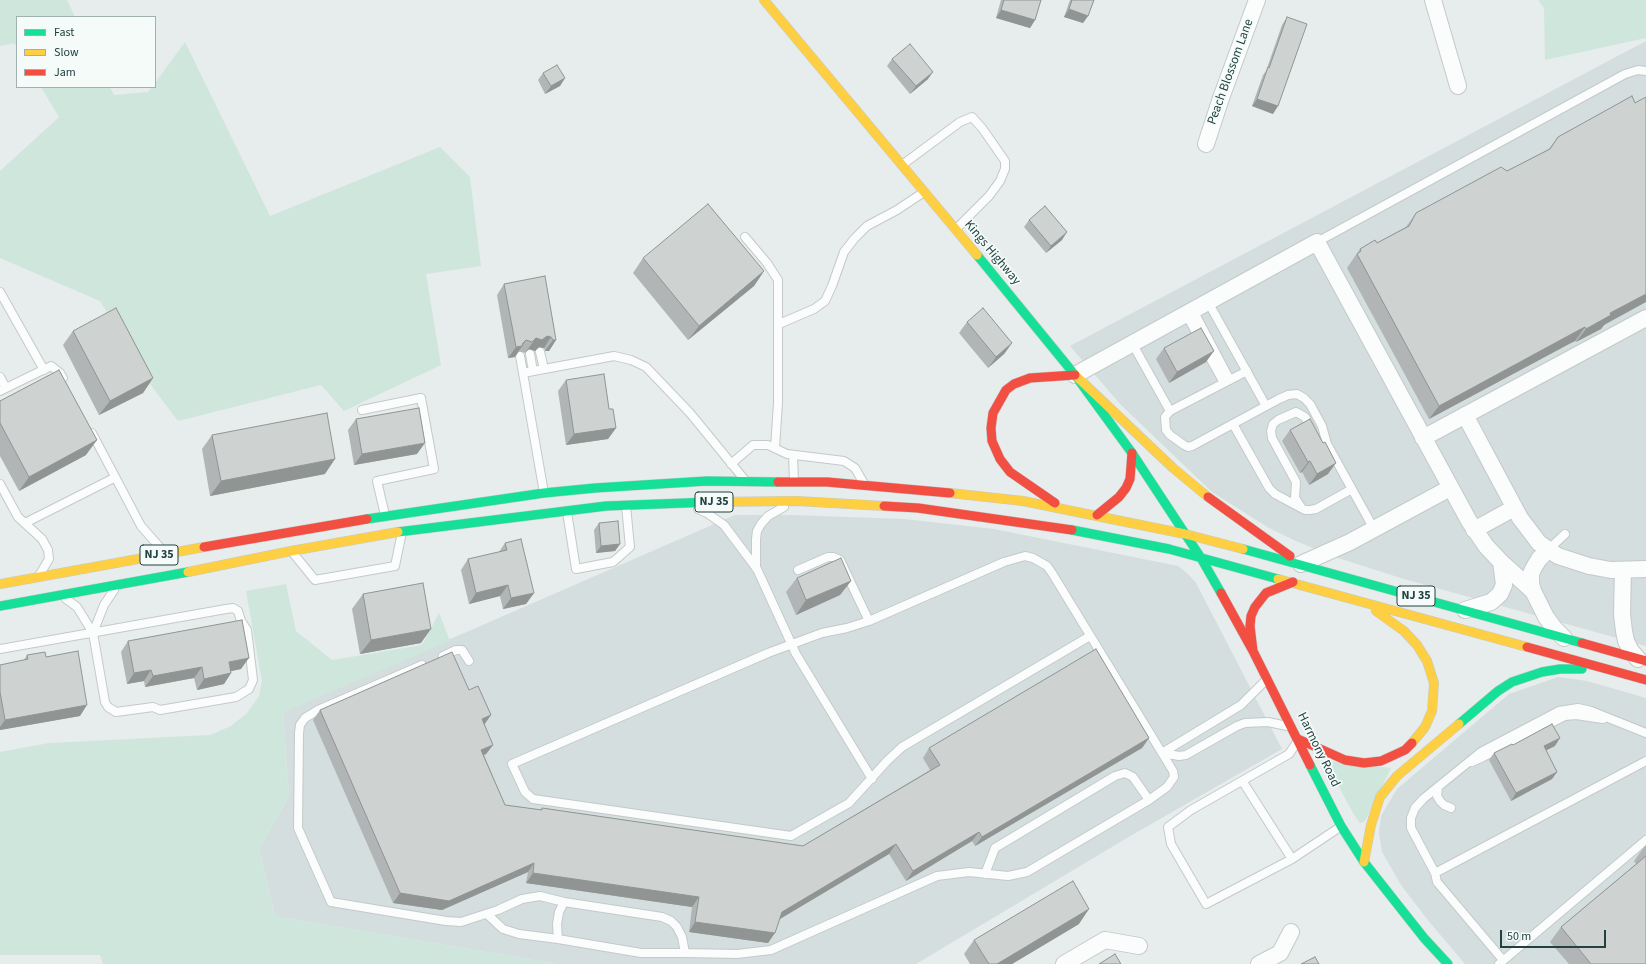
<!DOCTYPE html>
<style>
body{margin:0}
#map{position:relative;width:1646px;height:964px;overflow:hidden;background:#e7ecec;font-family:"Source Sans 3",sans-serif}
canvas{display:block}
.legend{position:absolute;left:16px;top:16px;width:140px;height:72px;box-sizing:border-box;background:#f5fbf9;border:1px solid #a1b1b0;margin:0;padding:5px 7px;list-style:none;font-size:12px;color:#224242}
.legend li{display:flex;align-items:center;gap:8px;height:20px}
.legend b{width:20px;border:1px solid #a1b1b0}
.scale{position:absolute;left:1500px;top:930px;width:106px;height:18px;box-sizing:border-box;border:2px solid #224242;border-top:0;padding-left:5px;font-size:12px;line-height:14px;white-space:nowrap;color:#224242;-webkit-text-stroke:3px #f5fbf9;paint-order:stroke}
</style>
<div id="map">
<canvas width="1646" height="964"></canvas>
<ul class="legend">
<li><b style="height:5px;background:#16e098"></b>Fast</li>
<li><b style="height:5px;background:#ffcf43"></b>Slow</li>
<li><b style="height:5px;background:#f24e42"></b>Jam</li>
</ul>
<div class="scale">50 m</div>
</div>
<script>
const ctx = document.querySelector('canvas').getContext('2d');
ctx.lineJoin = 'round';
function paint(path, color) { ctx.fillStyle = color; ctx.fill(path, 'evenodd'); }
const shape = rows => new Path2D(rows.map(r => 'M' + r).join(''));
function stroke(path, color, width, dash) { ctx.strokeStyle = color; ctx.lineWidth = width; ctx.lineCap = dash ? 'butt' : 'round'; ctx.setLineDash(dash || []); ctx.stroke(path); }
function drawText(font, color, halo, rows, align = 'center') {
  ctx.font = font + ' "Source Sans 3",sans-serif'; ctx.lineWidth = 3.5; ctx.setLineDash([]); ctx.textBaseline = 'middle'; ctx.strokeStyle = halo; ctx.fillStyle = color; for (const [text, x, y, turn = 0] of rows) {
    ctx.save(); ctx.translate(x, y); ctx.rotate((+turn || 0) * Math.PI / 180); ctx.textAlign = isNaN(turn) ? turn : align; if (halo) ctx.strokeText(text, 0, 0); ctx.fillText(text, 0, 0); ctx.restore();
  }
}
paint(shape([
 [1646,41,1646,646,1404,579,1335,557,1296,541,1269,528,1212,492,1121,405,1070,346],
 [735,515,793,515,904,519,994,529,1178,566,1188,574,1196,583,1282,749,1132,835,916,964,556,964,275,916,259,849,289,796,283,712],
 [1558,677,1587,681,1646,698,1646,964,1465,964,1427,919,1401,885,1382,852,1379,833,1381,816,1397,789,1509,694]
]), '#d4dede');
paint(shape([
 [0,0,67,0,75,17,17,17,17,47,14,43,0,46],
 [1538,0,1646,0,1646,38,1545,60,1544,8],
 [185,42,270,216,440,147,470,177,481,266,426,274,441,365,344,411,321,385,178,421,150,384,100,301,0,258,0,171,59,117,41,87,110,87,114,95,148,92,152,87,155,87,155,83],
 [286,584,296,631,332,660,422,645,439,613,450,641,283,712,289,796,259,849,275,916,556,964,103,964,100,955,0,955,0,752,49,743,210,735,231,726,247,713,259,696,262,681,246,591],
 [1325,761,1391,768,1365,821,1360,823,1353,813]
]), '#cfe6dd');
const lane = shape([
 [902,165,960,122,972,117,982,128,1005,161,1005,169,1000,181,989,196,956,229],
 [745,237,767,263,778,280,778,403,775,448],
 [1317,242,1625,74,1638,70,1646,71],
 [0,292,44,370],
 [1208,302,1266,406],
 [1193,310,1230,380],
 [1186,314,1224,383],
 [779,324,814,309,825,301,832,286,844,252,854,239,867,226,897,210,924,192],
 [1132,343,1170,411],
 [540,352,544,369],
 [530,354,533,371],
 [520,356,523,373],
 [1247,371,1170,411,1165,417,1166,430,1170,435,1184,445,1188,447,1192,446,1279,399,1288,395,1297,394,1304,398,1310,404,1322,426,1327,444,1374,529],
 [0,377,6,388],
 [0,391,51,366,60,373,63,378],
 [362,410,421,398,434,469,377,481,385,515],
 [1233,424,1269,488,1275,494,1305,510,1310,510,1316,509,1352,489],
 [92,433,141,526,164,552],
 [793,455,794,481],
 [731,464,753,445,768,445,787,454,844,461,855,468,863,482],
 [0,484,18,517,42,539,48,550,49,559,40,574],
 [544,493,523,373,614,356,631,360,646,367,690,413,744,479],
 [1301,507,1295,498,1296,482,1272,438,1271,431,1273,424,1278,420,1296,412,1305,417,1312,430],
 [698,509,707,513,724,525,757,569,796,654,872,779],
 [567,512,576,569,613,562,630,547,626,506],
 [25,523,114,478],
 [1548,550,1565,534],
 [293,553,315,580,395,566,402,532],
 [756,568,756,539,757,531,761,524,768,516,784,507],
 [798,570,828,557,833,557,840,560,869,621],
 [66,599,77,607,93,633,104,605,114,590],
 [0,649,226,609,233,608,238,611,241,621,247,630,253,680,249,689,236,697,160,710,153,707,116,712,108,707,105,702,93,633],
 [443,656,456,650,462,650,469,661],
 [422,665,318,710,305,718,300,725,299,733,298,828,331,902,446,921,461,922,498,910,522,899,540,896,564,902,662,917,671,921,677,927,682,937,685,953,641,953,558,939,519,934,503,929,487,914],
 [1297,742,1289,754,1191,810,1168,827,1171,844,1206,904,1292,859,1340,827],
 [1162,753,1179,756,1186,755,1237,726,1245,723,1268,722,1287,726],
 [1162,753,1241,705,1265,681],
 [1472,762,1483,757,1565,716,1576,715,1603,719],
 [1243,782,1292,859],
 [1438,787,1437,796,1440,801,1444,805,1451,808],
 [1435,873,1646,761],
 [985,874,995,848,1115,776,1125,773,1133,777,1149,800],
 [558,939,557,924,559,912,564,902],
 [685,953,737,954,771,950,937,876,969,872,1008,876,1027,872,1149,800,1167,787,1174,777,1173,771,1052,573,1047,566,1033,558,1025,556,1004,562,869,621,847,628,822,633,768,653,512,764,525,792,533,799,791,836,849,803,887,761,902,747,1090,636],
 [1503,960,1437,882,1435,873,1411,828,1411,818,1415,808,1423,799,1481,752,1559,711,1578,708,1591,711,1646,733],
 [1499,964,1646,840]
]);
const street = shape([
 [1433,0,1458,86],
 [1206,144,1221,98,1257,0],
 [1075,375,1317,242,1469,521,1486,546,1501,562,1533,591],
 [1465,415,1520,518,1539,543,1558,556,1589,566,1611,570,1646,569],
 [1423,438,1646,318],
 [1474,530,1514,508],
 [1548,550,1539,559,1533,569,1531,574,1531,583,1533,591,1546,617,1554,628,1564,638],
 [1301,564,1350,542,1450,488],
 [1623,570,1622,614,1624,631,1626,641,1631,651,1638,659],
 [1465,610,1491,602,1500,594,1504,585,1501,562],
 [1064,964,1105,940,1139,946],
 [1259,964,1280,953,1291,932]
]);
const fast = shape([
 [977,255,1075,375,1132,453,1201,558,1221,593],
 [367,519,544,493,595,488,707,481,778,482],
 [1072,530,1169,549,1278,579],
 [398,532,606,506,711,502],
 [1243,549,1582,643],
 [0,606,188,572],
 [1459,724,1498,691,1512,682,1542,672,1560,669,1582,669],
 [1310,765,1341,826,1364,862,1424,938,1448,964]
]);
const slow = shape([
 [764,0,977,255],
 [1075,375,1173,468,1208,497],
 [950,493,1023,501,1185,534,1243,549],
 [711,502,797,501,884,506],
 [188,572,291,551,398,532],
 [1278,579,1527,647],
 [0,584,204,547],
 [1376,611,1404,631,1417,645,1427,661,1434,683,1432,711,1425,727,1412,743],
 [1364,862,1371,825,1380,797,1397,776,1459,724]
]);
const jam = shape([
 [778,482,827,482,950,493],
 [1208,497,1290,556],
 [1055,503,1010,472,1000,459,992,441,991,428,993,413,1006,390,1014,384,1030,378,1075,375],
 [884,506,918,508,1072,530],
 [1097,515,1119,497,1126,488,1130,479,1132,453],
 [204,547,367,519],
 [1221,593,1253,651,1310,765],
 [1582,643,1646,661],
 [1527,647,1646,680],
 [1253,651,1250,626,1251,616,1255,607,1266,593,1293,582],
 [1298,739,1345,760,1364,763,1381,761,1405,750,1412,743]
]);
stroke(lane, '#c4c9c9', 10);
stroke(street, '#c4c9c9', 18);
stroke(fast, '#c2caca', 10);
stroke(slow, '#c2caca', 10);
stroke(jam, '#c2caca', 10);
stroke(lane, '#fbfcfc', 8);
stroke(street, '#fbfcfc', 16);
stroke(fast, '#16e098', 9);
stroke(slow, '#ffcf43', 9);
stroke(jam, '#f24e42', 9);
paint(shape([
 [1001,0,1041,0,1035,20,1030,28,996,18],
 [1070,0,1094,0,1088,16,1083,23,1064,17],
 [1287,17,1273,114,1252,106,1263,75,1266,71,1282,25],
 [892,59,928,79,910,94,887,66],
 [543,73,565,78,560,86,545,94,538,80],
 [1558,137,1606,324,1604,325,1601,329,1576,342,1575,341,1569,344,1429,419,1347,268,1360,249,1377,243,1406,227,1416,213,1507,171,1549,149],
 [1029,220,1062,240,1046,253,1024,227],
 [643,258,764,271,754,286,688,340,633,273],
 [504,284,556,340,549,351,545,351,544,348,539,347,535,351,529,349,525,353,519,351,515,357,508,358,497,295],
 [967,322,1012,343,1004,354,988,368,959,333],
 [73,331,153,378,143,393,99,415,63,345],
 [1164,348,1206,362,1169,383,1156,359],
 [566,380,616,428,608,439,566,445,558,391],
 [0,401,86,455,19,491,0,456],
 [356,419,417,454,354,465,348,430],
 [1290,430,1328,474,1309,485,1302,472,1300,473,1282,441],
 [212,435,325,474,210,496,202,449],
 [599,523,620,544,615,551,596,553,594,530],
 [505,543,534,593,526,604,503,609,500,596,469,604,461,570,468,559,499,552],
 [797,578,851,581,840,595,796,615,786,592],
 [363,594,421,643,360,654,352,609],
 [128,641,241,669,231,671,231,673,224,684,197,690,194,678,145,687,144,681,127,684,121,652],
 [27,655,46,657,80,716,0,730,0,665,24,660],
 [469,690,491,715,484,724,493,745,486,754,484,755,505,805,541,810,542,808,803,846,930,770,923,758,929,748,1149,738,1142,748,975,846,972,841,906,881,889,854,779,919,768,943,689,932,692,907,526,883,528,872,442,910,393,903,313,720,320,710],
 [1513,745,1555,746,1546,750,1557,772,1552,779,1511,801,1489,760,1494,753],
 [1646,845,1646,964,1569,964,1550,942,1561,927,1636,864,1634,861,1644,847],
 [1079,924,1012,964,970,964,964,954,974,940]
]), '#b1b5b5');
paint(shape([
 [1069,9,1088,16,1083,23,1064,17],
 [1001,10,1035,20,1030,28,996,18],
 [933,72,928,79,910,94,916,86],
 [565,78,560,86,545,94,551,86],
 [1257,99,1278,106,1273,114,1252,106],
 [1067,232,1062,240,1046,253,1051,246],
 [764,271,754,286,688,340,699,326],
 [1646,294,1646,302,1604,325,1601,329,1576,342,1586,329,1610,313],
 [1585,327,1575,341,1569,344,1429,419,1439,406,1579,330],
 [547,336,551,337,544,348,539,347,535,351,529,349,525,353,536,338],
 [526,340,515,357,508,358,516,347],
 [553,340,556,340,549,351,545,351],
 [1012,343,1004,354,988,368,996,357],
 [1214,351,1206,362,1169,383,1177,372],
 [153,378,143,393,99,415,110,401],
 [616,428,608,439,566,445,574,434],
 [97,440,86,455,19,491,29,477],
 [425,443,417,454,354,465,362,454],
 [335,459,325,474,210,496,221,481],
 [1310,461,1302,472,1300,473,1308,462],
 [1336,463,1328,474,1309,485,1317,474],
 [620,544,615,551,596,553,601,546],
 [851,581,840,595,796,615,806,600],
 [508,585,500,596,469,604,476,593],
 [534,593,526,604,503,609,511,598],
 [431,629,421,643,360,654,371,640],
 [249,658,241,669,222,673,229,662],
 [202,667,194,678,145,687,153,676],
 [151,670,144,681,127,684,134,673],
 [231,673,224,684,197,690,204,679],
 [87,705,80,716,0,730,0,727,5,720],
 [491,715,484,725,482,719],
 [1149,738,1142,748,975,846,982,837],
 [1560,738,1555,746,1539,754,1544,746],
 [493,745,486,754,475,759,481,750],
 [1557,772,1552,779,1511,801,1516,793],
 [979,832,972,841,906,881,913,871],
 [896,844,889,854,775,922,782,912],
 [534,863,528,872,442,910,393,903,400,893],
 [533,873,699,897,692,907,526,883],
 [1089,909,1079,924,1012,964,997,964],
 [695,922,775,933,768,943,689,932]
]), '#909493');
const building = shape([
 [1004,0,1041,0,1035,20,1001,10,1004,0],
 [1072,0,1094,0,1088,16,1069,9,1072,0],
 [1287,17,1307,24,1278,106,1257,99,1268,67,1269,68,1287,17],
 [910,44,933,72,916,86,892,59,910,44],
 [557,65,565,78,551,86,543,73,557,65],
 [1632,96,1635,103,1646,97,1646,294,1610,313,1611,315,1586,329,1585,327,1579,330,1439,406,1357,254,1361,251,1360,249,1375,240,1377,243,1409,226,1416,213,1501,167,1507,171,1550,149,1558,137,1632,96],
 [708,204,764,271,699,326,643,258,708,204],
 [1045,206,1067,232,1051,246,1029,220,1045,206],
 [545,276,556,340,553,340,551,337,547,336,542,340,536,338,532,342,526,340,523,343,522,346,516,347,504,284,545,276],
 [116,308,153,378,110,401,73,331,116,308],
 [983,308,1012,343,996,357,967,322,983,308],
 [1201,328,1214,351,1177,372,1164,348,1201,328],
 [59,370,97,440,29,477,0,423,0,401,59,370],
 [604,374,609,409,613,409,616,428,574,434,566,380,604,374],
 [419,408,425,443,362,454,356,419,419,408],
 [327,413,335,459,221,481,212,435,327,413],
 [1310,419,1323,443,1325,442,1336,463,1317,474,1310,461,1308,462,1290,430,1310,419],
 [618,521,620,544,601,546,599,523,618,521],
 [521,539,534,593,511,598,508,585,476,593,468,559,507,550,505,543,521,539],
 [841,558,851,581,806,600,797,578,841,558],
 [423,583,431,629,371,640,363,594,423,583],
 [242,620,249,658,229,662,231,673,204,679,202,667,153,676,151,670,134,673,128,641,242,620],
 [1096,649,1149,738,982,837,979,832,913,871,896,844,782,912,775,933,695,922,699,897,533,873,534,863,449,901,400,893,320,710,452,652,469,690,478,686,491,715,482,719,493,745,481,750,505,805,542,810,542,808,803,846,940,765,929,748,1096,649],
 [78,651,87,705,5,720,0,692,0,665,28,659,27,655,45,652,46,657,78,651],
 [1552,724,1560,738,1544,746,1557,772,1516,793,1494,753,1512,744,1513,745,1552,724],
 [1646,856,1646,964,1591,964,1561,927,1646,856],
 [1073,881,1089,909,997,964,989,964,974,940,1073,881],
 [1115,954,1121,964,1099,964,1115,954],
 [1315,957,1319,964,1301,964,1315,957]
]);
paint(building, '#ced3d2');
stroke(building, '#909493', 1);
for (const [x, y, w] of [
 [714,502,38],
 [159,555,38],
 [1416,596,38]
]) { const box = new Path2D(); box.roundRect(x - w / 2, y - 10, w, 20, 3); ctx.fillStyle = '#f5fbf9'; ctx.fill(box); stroke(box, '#224242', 1); }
drawText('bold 12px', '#224242', null, [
 ["NJ 35",714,502],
 ["NJ 35",159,555],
 ["NJ 35",1416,596]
]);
drawText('13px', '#224242', '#f5fbf9', [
 ["Peach Blossom Lane",1231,72,-70],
 ["Kings Highway",992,253,50],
 ["Harmony Road",1318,750,64]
]);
</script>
